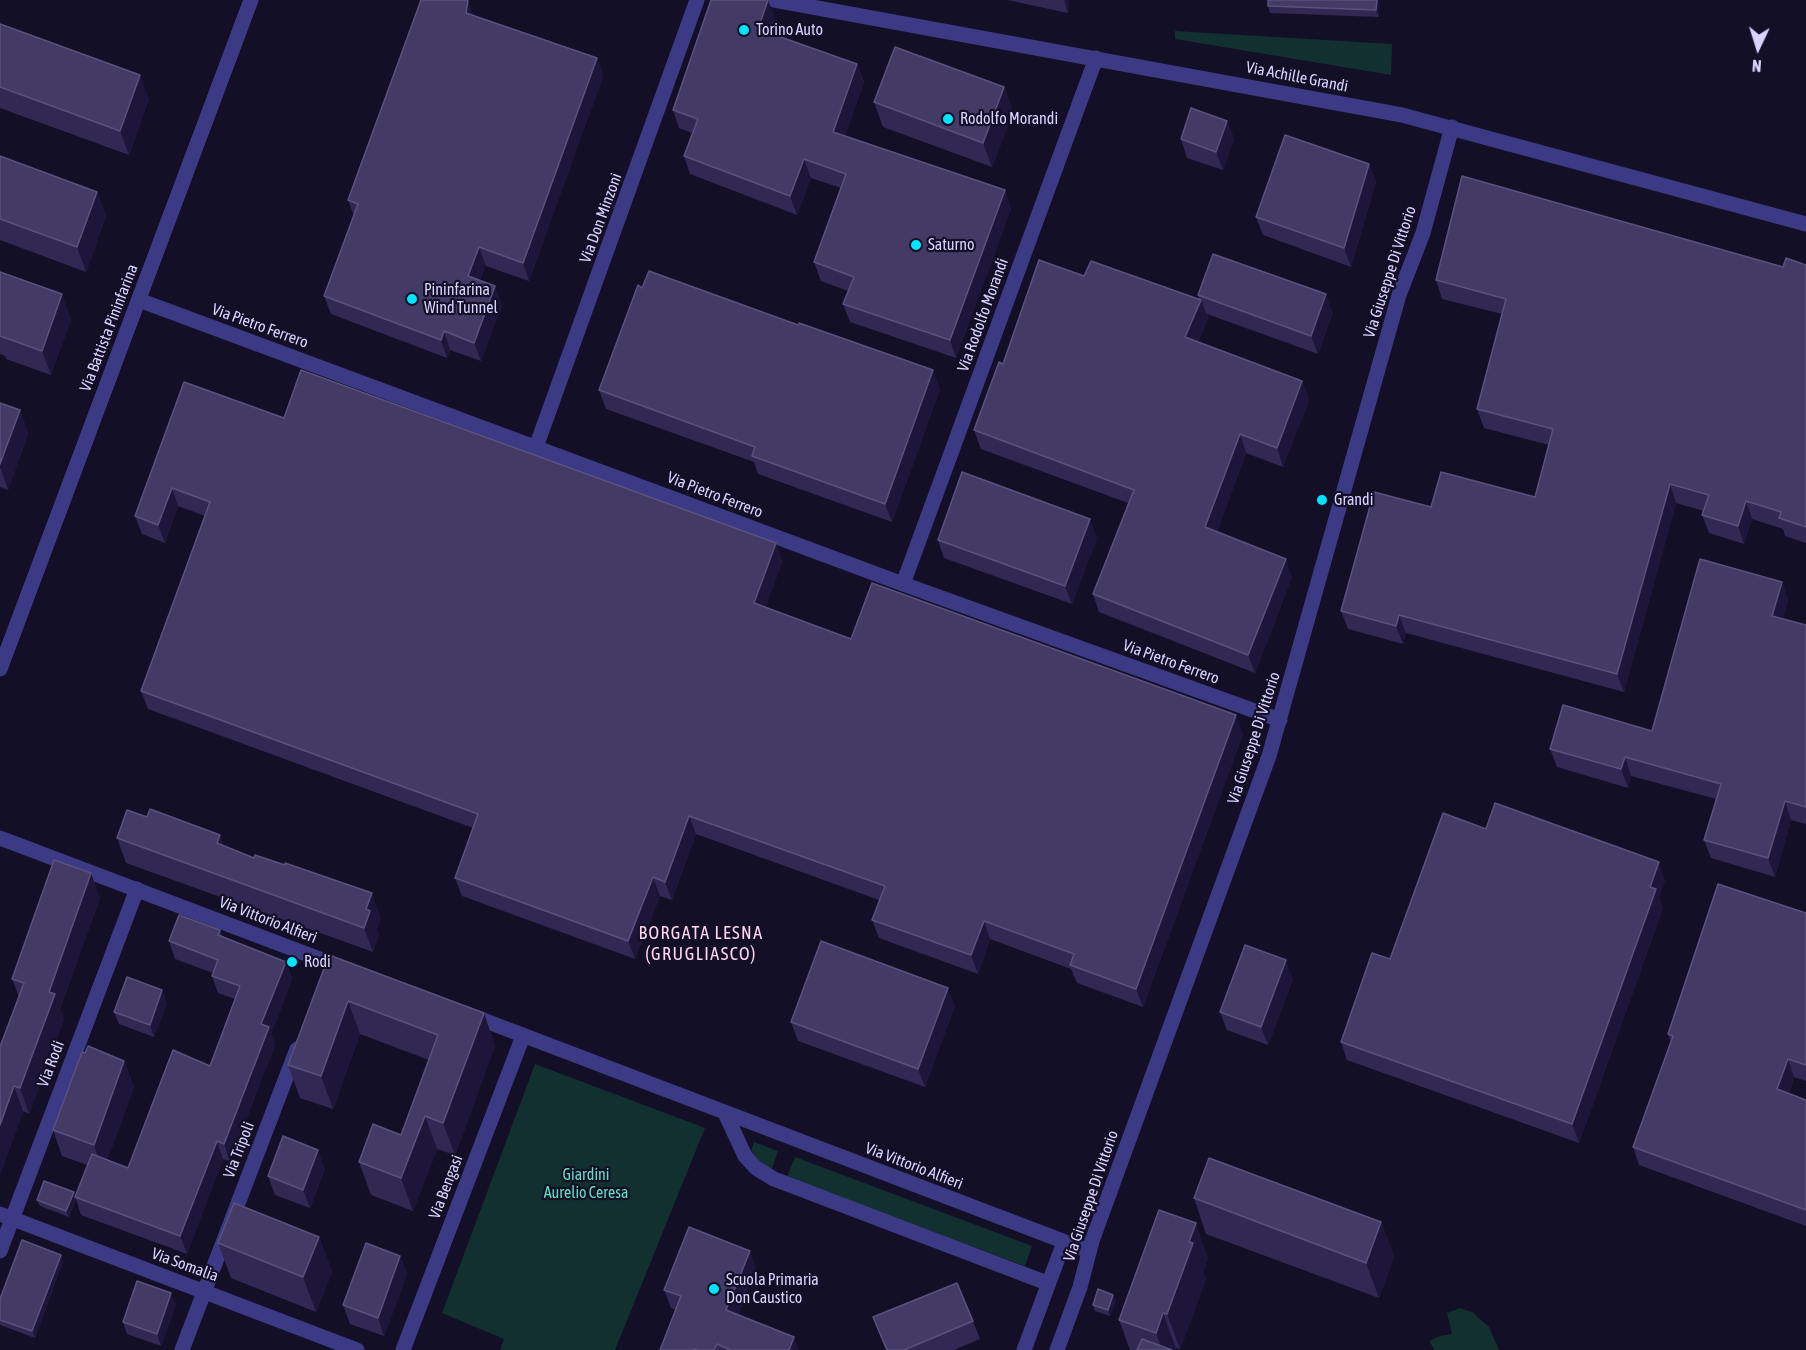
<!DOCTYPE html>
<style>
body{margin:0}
#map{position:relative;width:1806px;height:1350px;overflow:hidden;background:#130f26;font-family:"Asap Condensed",sans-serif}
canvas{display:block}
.north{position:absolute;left:1728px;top:18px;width:60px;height:60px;-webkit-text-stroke:4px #130f26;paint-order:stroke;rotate:184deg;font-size:16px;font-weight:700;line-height:24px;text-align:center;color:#d9d4ff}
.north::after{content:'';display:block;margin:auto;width:21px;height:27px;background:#d9d4ff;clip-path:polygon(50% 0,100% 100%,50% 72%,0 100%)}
</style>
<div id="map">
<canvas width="1806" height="1350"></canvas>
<div class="north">N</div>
</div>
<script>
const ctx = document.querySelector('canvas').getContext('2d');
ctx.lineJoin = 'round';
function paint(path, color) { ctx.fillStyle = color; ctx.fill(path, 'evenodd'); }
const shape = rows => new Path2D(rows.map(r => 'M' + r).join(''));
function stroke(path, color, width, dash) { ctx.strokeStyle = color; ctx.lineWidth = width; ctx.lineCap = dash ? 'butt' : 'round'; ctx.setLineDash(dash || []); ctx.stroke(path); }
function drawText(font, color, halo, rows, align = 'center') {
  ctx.font = font + ' "Asap Condensed",sans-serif'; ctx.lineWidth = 4.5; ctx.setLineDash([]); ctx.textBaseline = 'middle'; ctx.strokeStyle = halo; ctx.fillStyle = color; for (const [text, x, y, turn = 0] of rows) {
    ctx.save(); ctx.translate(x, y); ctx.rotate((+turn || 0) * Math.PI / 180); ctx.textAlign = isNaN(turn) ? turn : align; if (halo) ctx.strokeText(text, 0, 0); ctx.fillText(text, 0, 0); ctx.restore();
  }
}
paint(shape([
 [1175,31,1392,44,1391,75,1175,39],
 [535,1064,705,1128,615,1350,500,1350,504,1339,442,1313],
 [754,1142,778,1151,771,1171,764,1166,751,1151],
 [795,1157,1032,1246,1025,1266,787,1177],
 [1460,1308,1472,1312,1489,1327,1499,1350,1433,1350,1434,1349,1429,1341,1440,1336,1452,1334,1447,1313]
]), '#12302f');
stroke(shape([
 [774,0,1402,115,1806,224],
 [139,300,903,584,1280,720],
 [536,447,697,0],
 [903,584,1096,58],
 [0,669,251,0],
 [0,838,346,969],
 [470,1015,1089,1251],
 [725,1113,745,1156,756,1168,774,1179,1047,1283],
 [0,1214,357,1350],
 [0,1251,137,889],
 [182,1350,297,1049],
 [403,1350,523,1036],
 [1024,1350,1064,1242],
 [1057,1350,1080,1287,1092,1241,1269,756,1399,295,1423,233,1452,127]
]), '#3d3a85', 15);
paint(shape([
 [1007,0,1069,0,1068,13],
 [1268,0,1379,0,1379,17,1270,13,1268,6],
 [474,16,597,58,603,76,529,281,486,266,480,280,502,305,481,361,450,350,447,358,331,314,324,296,354,216,348,200],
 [775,18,770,33,857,64,864,82,845,136,1005,190,1011,209,956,358,850,322,843,304,848,291,821,281,814,262,841,188,811,178,797,215,690,174,684,156,692,133,679,128,673,110],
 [0,24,149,99,129,155,0,108],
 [1004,87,1013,112,992,167,883,127,874,102],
 [1227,121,1234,139,1223,170,1187,158,1181,139],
 [0,156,97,192,106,216,86,272,0,240],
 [1369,164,1376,182,1351,267,1263,235,1256,217],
 [1806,265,1806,543,1785,536,1783,529,1752,519,1744,544,1709,533,1702,515,1704,511,1676,503,1624,692,1406,633,1403,644,1348,629,1341,611,1431,507,1535,497,1549,445,1484,428,1477,409,1502,314,1442,299,1436,280,1783,267],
 [0,272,71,319,51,375,6,359,5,356,0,354],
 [1084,276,1199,299,1198,295,1333,312,1318,354,1207,314,1208,318,1198,342,1302,381,1309,400,1283,467,1246,453,1217,532,1292,577,1255,673,1099,612,1093,594,1128,503,981,449,974,430,1003,364],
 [642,288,940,389,892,522,758,474,754,462,606,409,599,390],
 [184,382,284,418,776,543,782,562,765,608,851,639,1243,734,1143,1007,1077,983,1071,969,990,939,978,974,879,938,872,920,879,900,696,834,672,900,660,896,635,959,462,896,455,878,473,828,148,709,141,691,205,516,178,506,165,543,142,534,135,516],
 [0,403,20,410,28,434,8,490,0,487],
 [1097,538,1072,604,944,558,938,540],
 [1782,582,1788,600,1783,619,1806,625,1806,824,1791,820,1775,877,1711,858,1704,840,1716,799,1631,776,1628,788,1557,767,1550,749,1652,731],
 [1486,829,1665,880,1659,898,1663,908,1579,1143,1347,1060,1341,1042,1390,959],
 [117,838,224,846,381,918,377,929,379,936,373,952,126,863],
 [100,898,60,1009,64,1019,29,1114,23,1111,0,1175,19,997,12,979],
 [1806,913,1806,1081,1794,1077,1789,1094,1806,1100,1806,1226,1639,1165,1633,1147,1671,1042,1668,1034],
 [220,930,222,936,286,962,292,979,271,1034,275,1045,230,1161,223,1159,187,1254,81,1215,76,1199,69,1217,40,1206,37,1200,75,1196,87,1165,62,1156,53,1130,85,1053,124,1061,134,1087,107,1160,128,1168,210,1066,235,999,218,993,212,976,213,973,175,959,169,941],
 [329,955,484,1013,495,1046,455,1155,437,1149,413,1211,371,1195,359,1162,401,1135,429,1060,360,1034,333,1109,300,1098,288,1065],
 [1293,979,1268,1045,1227,1030,1220,1012],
 [167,1003,154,1037,119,1024,114,1012],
 [955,1006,925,1087,798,1041,791,1022],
 [325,1169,310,1208,275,1195,268,1176],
 [1194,1198,1381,1222,1394,1257,1379,1298,1206,1234],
 [319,1237,332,1272,316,1312,231,1278,218,1243],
 [400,1256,407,1274,384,1336,350,1324,343,1305],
 [1208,1258,1203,1272,1206,1279,1180,1349,1176,1348,1175,1350,1130,1350,1119,1320],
 [63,1261,35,1338,0,1325,0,1299],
 [756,1269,738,1315,799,1350,660,1350,676,1310,671,1308,664,1290],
 [1116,1301,1110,1316,1095,1311,1093,1305],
 [176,1305,161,1346,127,1334,123,1322],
 [873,1317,973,1321,980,1339,954,1350,886,1350]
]), '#312854');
paint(shape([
 [768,0,775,18,764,47,758,29],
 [1064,0,1069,0,1068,13],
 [1377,0,1379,0,1379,17,1376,10],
 [468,1,475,19,466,13],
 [597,58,603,76,529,281,523,263],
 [857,64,864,82,840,150,833,132],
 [140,75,149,99,129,155,120,131],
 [1004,87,1013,112,992,167,983,143],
 [1227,121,1234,139,1223,170,1216,152],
 [804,159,811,178,797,215,790,196],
 [1369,164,1376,182,1351,267,1344,248],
 [1005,190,1011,209,956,358,950,340],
 [97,192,106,216,86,272,77,247],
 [479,247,486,266,475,294,468,276],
 [495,286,502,305,481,361,474,343],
 [62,294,71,319,51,375,42,351],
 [1326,294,1333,312,1318,354,1311,336],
 [1201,300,1208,318,1192,355,1185,337],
 [444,331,450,350,447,358,441,340],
 [933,370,940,389,892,522,885,504],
 [1302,381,1309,400,1283,467,1277,448],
 [20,410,28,434,8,490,0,467,0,464],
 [1240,434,1246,453,1212,546,1205,527],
 [1670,484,1676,503,1624,692,1617,674],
 [172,488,178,506,165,543,158,525],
 [1746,501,1752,519,1744,544,1738,526],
 [1090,519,1097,538,1072,604,1065,586],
 [776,543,782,562,760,622,754,603],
 [1286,559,1292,577,1255,673,1248,655],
 [1782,582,1788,600,1779,635,1772,616],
 [1399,615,1406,633,1403,644,1396,626],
 [1236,715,1243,734,1143,1007,1136,989],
 [1625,757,1631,776,1628,788,1621,769],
 [1785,801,1791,820,1775,877,1768,858],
 [689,816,696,834,672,900,665,882],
 [220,835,229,860,217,843],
 [1659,862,1665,880,1659,898,1663,908,1579,1143,1572,1124],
 [91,873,100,898,60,1009,64,1019,29,1114,20,1088,49,992],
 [653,877,660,896,635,959,628,941],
 [372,893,381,918,377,929,379,936,373,952,364,928,366,909],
 [984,921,990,939,978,974,971,955],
 [1286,960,1293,979,1268,1045,1261,1027],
 [286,962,292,979,271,1034,275,1045,230,1161,224,1144,261,1024],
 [948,988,955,1006,925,1087,918,1069],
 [162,990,167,1003,154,1037,150,1025],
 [348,1001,360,1034,333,1109,321,1076],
 [484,1013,495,1046,455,1155,443,1123],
 [1788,1059,1794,1077,1784,1108,1777,1089],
 [124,1061,134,1087,103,1171,94,1145],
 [14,1086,23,1111,0,1175,0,1125],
 [425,1116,437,1149,413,1211,401,1178],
 [217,1141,223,1159,187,1254,180,1236],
 [318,1150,325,1169,310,1208,303,1190],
 [74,1192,76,1198,69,1217,66,1211],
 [1381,1222,1394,1257,1379,1298,1366,1263],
 [1196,1223,1208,1258,1203,1272,1206,1279,1180,1349,1167,1314,1189,1242],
 [319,1237,332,1272,316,1312,303,1277],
 [750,1251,756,1269,733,1329,726,1310],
 [61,1255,63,1261,35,1338,32,1331],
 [400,1256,407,1274,384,1336,378,1318],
 [171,1293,176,1305,161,1346,157,1334],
 [1113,1295,1116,1301,1110,1316,1108,1310],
 [1163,1313,1176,1348,1175,1350,1162,1350,1156,1333],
 [794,1337,799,1350,789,1350]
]), '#1d163a');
const building = shape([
 [421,0,466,0,468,1,466,13,597,58,523,263,479,247,468,276,495,286,474,343,444,331,441,340,324,296,358,204,348,200,421,0],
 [711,0,768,0,758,29,857,64,833,132,1005,190,950,340,843,304,854,277,814,262,846,174,804,159,790,196,684,156,698,119,673,110,711,0],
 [1268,0,1377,0,1376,10,1268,6,1268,0],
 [0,24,140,75,120,131,0,87,0,24],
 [895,47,1004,87,983,143,874,102,895,47],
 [1191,108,1227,121,1216,152,1181,139,1191,108],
 [1285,135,1369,164,1344,248,1256,217,1285,135],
 [0,156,97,192,77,247,0,219,0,156],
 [1462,176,1783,267,1786,258,1806,265,1806,527,1779,518,1781,512,1746,501,1738,526,1702,515,1709,495,1670,484,1617,674,1399,615,1396,626,1341,611,1374,492,1431,507,1441,472,1535,497,1553,429,1477,409,1506,299,1436,280,1462,176],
 [1213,254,1326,294,1311,336,1198,295,1213,254],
 [1039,260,1084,276,1091,261,1201,300,1185,337,1302,381,1277,448,1240,434,1205,527,1286,559,1248,655,1093,594,1134,490,974,430,999,362,1003,364,1039,260],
 [649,271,798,325,799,323,933,370,885,504,752,456,755,447,599,390,638,285,642,288,649,271],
 [0,272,62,294,42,351,0,336,0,272],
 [301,370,776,543,754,603,851,639,872,583,1236,715,1136,989,1070,965,1074,954,984,921,971,955,872,920,885,886,689,816,665,882,653,877,628,941,455,878,478,814,141,691,210,502,172,488,158,525,135,516,184,382,284,418,301,370],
 [0,403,20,410,0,464,0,403],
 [962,472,1090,519,1065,586,938,540,962,472],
 [1700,559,1782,582,1772,616,1806,625,1806,807,1785,801,1768,858,1704,840,1721,784,1625,757,1621,769,1550,749,1563,705,1652,731,1700,559],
 [1495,803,1659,862,1650,887,1656,889,1572,1124,1341,1042,1372,953,1390,959,1443,813,1486,829,1495,803],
 [150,809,220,835,217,843,254,858,255,855,285,865,285,863,372,893,366,909,370,911,364,928,117,838,127,810,147,817,150,809],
 [54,860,91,873,49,992,55,994,20,1088,14,1086,0,1125,0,1047,24,983,12,979,54,860],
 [1718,884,1806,913,1806,1065,1788,1059,1777,1089,1806,1100,1806,1210,1633,1147,1673,1036,1668,1034,1718,884],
 [179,915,220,930,218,935,286,962,261,1024,269,1027,224,1144,217,1141,180,1236,75,1197,92,1154,128,1168,173,1050,210,1066,240,986,212,976,218,960,169,941,179,915],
 [821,941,948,988,918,1069,791,1022,821,941],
 [1245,945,1286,960,1261,1027,1220,1012,1245,945],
 [329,955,484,1013,443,1123,425,1116,401,1178,359,1162,373,1124,401,1135,438,1035,348,1001,321,1076,288,1065,329,955],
 [127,977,162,990,150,1025,114,1012,127,977],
 [88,1046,124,1061,94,1145,53,1130,82,1052,85,1053,88,1046],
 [283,1136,318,1150,303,1190,268,1176,283,1136],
 [1209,1158,1381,1222,1366,1263,1194,1198,1209,1158],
 [44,1181,74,1192,66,1211,37,1200,44,1181],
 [234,1203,319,1237,303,1277,218,1243,234,1203],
 [1159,1210,1196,1223,1189,1242,1193,1243,1167,1314,1163,1313,1156,1333,1119,1320,1159,1210],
 [689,1227,750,1251,726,1310,794,1337,789,1350,731,1350,717,1344,714,1350,697,1350,694,1349,694,1350,660,1350,681,1296,664,1290,689,1227],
 [22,1240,61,1255,32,1331,0,1320,0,1299,22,1240],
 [366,1243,400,1256,378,1318,343,1305,366,1243],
 [137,1281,171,1293,157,1334,123,1322,137,1281],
 [957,1283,973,1321,904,1350,887,1350,873,1317,957,1283],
 [1098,1289,1113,1295,1108,1310,1093,1305,1098,1289],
 [1142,1339,1172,1350,1137,1350,1142,1339]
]);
paint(building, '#433a66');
stroke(building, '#5a527e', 1.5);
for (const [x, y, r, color] of [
 [744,30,6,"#00e5ff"],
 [948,119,6,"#00e5ff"],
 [916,245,6,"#00e5ff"],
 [412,299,6,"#00e5ff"],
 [1322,500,6,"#00e5ff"],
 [292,962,6,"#00e5ff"],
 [714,1289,6,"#00e5ff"]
]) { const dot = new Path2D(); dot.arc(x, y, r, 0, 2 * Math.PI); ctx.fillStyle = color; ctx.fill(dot); stroke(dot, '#130f26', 2); }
drawText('16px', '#d9d4ff', '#130f26', [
 ["Torino Auto",756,30],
 ["Rodolfo Morandi",960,119],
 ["Saturno",928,245],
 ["Pininfarina",424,290],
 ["Wind Tunnel",424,308],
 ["Grandi",1334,500],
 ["Rodi",304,962],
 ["Scuola Primaria",726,1280],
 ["Don Caustico",726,1298]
], 'left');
drawText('16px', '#d9d4ff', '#130f26', [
 ["Via Achille Grandi",1297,77,11],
 ["Via Don Minzoni",601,218,-70],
 ["Via Giuseppe Di Vittorio",1390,272,-72],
 ["Via Rodolfo Morandi",983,315,-70],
 ["Via Pietro Ferrero",260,326,20],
 ["Via Battista Pininfarina",109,328,-69],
 ["Via Pietro Ferrero",715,495,21],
 ["Via Pietro Ferrero",1171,662,20],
 ["Via Giuseppe Di Vittorio",1254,738,-72],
 ["Via Vittorio Alfieri",268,920,21],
 ["Via Rodi",51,1064,-69],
 ["Via Tripoli",239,1150,-69],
 ["Via Vittorio Alfieri",914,1166,21],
 ["Via Bengasi",446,1187,-69],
 ["Via Giuseppe Di Vittorio",1091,1196,-71],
 ["Via Somalia",185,1265,20]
]);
drawText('16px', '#5fe0c0', '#130f26', [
 ["Giardini",586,1175],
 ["Aurelio Ceresa",586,1193]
]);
ctx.letterSpacing = '1.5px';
drawText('18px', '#ffd6f0', '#130f26', [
 ["BORGATA LESNA",701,933],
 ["(GRUGLIASCO)",701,954]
]);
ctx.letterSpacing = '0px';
</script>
